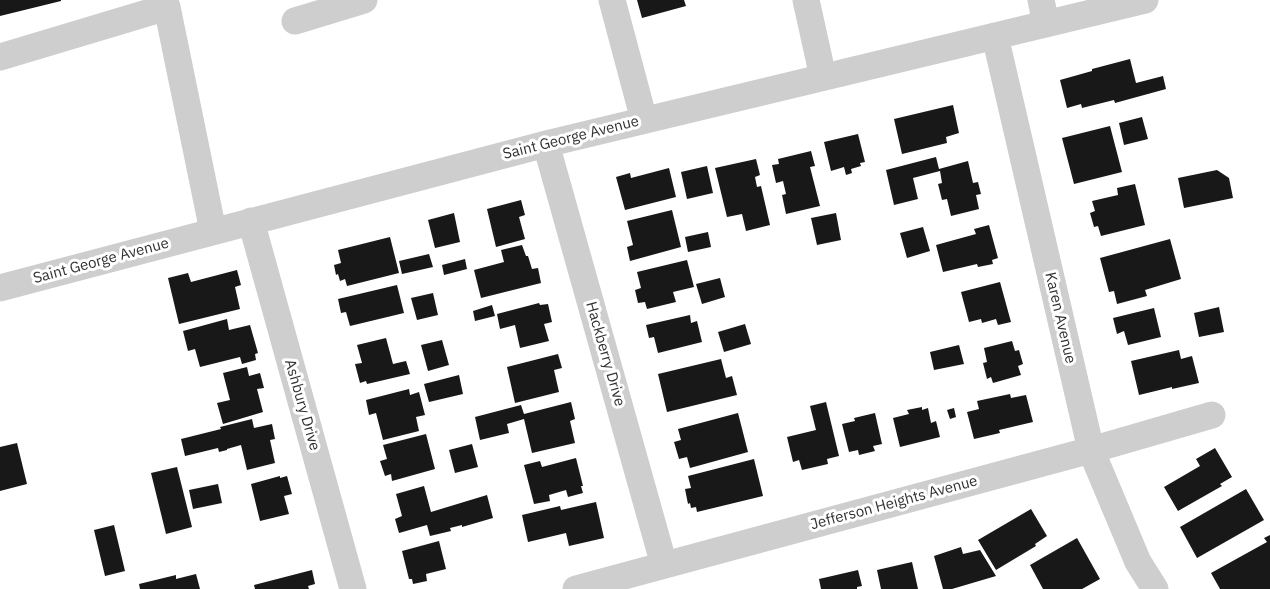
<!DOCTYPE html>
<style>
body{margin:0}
canvas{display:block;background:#fff}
</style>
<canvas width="1270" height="589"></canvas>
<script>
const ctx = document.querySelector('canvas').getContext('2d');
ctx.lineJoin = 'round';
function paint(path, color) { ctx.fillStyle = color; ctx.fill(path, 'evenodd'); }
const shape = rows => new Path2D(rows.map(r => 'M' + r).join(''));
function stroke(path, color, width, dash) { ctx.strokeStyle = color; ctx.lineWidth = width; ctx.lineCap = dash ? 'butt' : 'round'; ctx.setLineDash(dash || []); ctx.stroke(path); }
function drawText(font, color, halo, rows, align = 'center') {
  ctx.font = font + ' "IBM Plex Sans",sans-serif'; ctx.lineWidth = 6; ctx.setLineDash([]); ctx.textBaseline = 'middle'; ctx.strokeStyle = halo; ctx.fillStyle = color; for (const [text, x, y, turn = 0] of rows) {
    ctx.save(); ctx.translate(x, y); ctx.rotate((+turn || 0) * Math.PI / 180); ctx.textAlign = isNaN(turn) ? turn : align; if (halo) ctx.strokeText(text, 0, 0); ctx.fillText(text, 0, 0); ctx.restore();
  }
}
paint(shape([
 [0,0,61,0,61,1,0,16],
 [637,0,684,0,686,6,642,18],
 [1130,59,1136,83,1163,76,1166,89,1115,103,1114,100,1082,108,1081,104,1067,108,1060,80,1092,71,1092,69],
 [953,105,959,133,946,137,947,143,902,154,894,119],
 [1142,117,1148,139,1124,145,1119,123],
 [1110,126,1122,172,1074,184,1062,138],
 [858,134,865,162,860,163,861,166,851,169,852,173,846,175,844,167,831,171,824,142],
 [811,151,815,166,810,167,820,206,786,214,782,195,786,194,783,181,776,183,772,165,779,164,778,159],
 [936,157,939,169,968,161,973,183,978,182,981,194,976,195,979,209,951,216,947,199,942,200,938,184,942,183,940,171,913,178,918,199,894,205,886,170],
 [756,159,760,175,755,177,757,187,761,186,770,225,746,231,742,214,727,217,715,168],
 [707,166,713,193,687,199,681,172],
 [669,168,676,197,625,210,616,177,630,173,631,178],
 [1217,170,1229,178,1233,198,1184,208,1178,178],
 [1135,184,1145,225,1101,236,1098,226,1094,227,1090,213,1095,211,1092,201,1118,195,1117,188],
 [521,200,525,215,519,217,525,239,496,247,487,209],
 [672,210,681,247,630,261,627,247,633,245,627,221],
 [454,213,460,242,435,248,428,220],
 [836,213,841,240,817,245,811,218],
 [989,225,998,258,992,260,993,264,978,267,977,264,943,272,936,245,976,234,974,229],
 [923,227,930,251,907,258,900,233],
 [708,232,711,247,688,252,685,237],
 [390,237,399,273,347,286,345,279,340,281,338,274,336,275,334,265,341,263,338,250],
 [1170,239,1181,279,1145,290,1147,296,1117,304,1114,291,1109,292,1100,258],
 [522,245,526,256,528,256,532,269,538,268,541,283,481,298,474,270,504,262,501,250],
 [429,254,433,267,402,274,399,261],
 [465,259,467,269,444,275,442,265],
 [687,260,694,287,673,292,676,302,647,309,645,302,638,303,635,290,641,288,637,272],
 [237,270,241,285,235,287,240,309,179,324,168,278,188,273,191,282],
 [720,278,725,297,702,304,696,284],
 [1000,282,1011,322,998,325,996,319,982,323,981,319,969,322,961,292],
 [397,285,404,313,350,326,346,312,341,313,338,299],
 [433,293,438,315,417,320,411,298],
 [539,303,540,305,548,304,552,322,544,324,549,341,520,348,515,325,500,329,497,314],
 [492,305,495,316,475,321,473,311],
 [1219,307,1224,332,1199,337,1194,313],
 [1154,308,1161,337,1128,345,1124,331,1117,334,1113,318],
 [690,315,691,323,697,321,702,342,658,353,654,337,649,338,646,325],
 [227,319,229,330,250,325,258,353,255,354,256,360,242,364,240,357,200,367,195,349,188,351,183,331],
 [745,324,751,344,724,352,718,332],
 [386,338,393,364,406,361,410,374,367,384,366,381,360,383,355,364,362,363,357,345],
 [442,340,449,365,428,371,421,345],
 [1012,341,1015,351,1019,350,1023,364,1018,366,1021,375,993,383,991,377,987,379,983,363,987,362,984,348],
 [959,345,964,364,934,370,930,352],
 [1179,350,1181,359,1192,356,1199,383,1172,389,1172,387,1139,395,1131,361],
 [558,354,562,368,554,370,559,392,515,403,507,367],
 [721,359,726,378,732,376,737,395,667,412,658,374],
 [247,367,249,376,260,373,264,388,257,389,263,412,223,424,217,403,230,400,223,373],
 [459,375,463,394,429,402,424,384],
 [409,389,410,395,419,392,425,415,416,417,419,431,383,440,376,413,369,415,366,400],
 [1010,394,1011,398,1026,395,1033,422,999,430,1000,433,974,439,967,412,979,409,977,401],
 [571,402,575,419,570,421,575,443,532,453,524,419,507,424,509,433,480,440,475,417,521,405,524,414],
 [826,402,839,456,827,459,828,464,802,470,799,460,793,462,787,437,816,430,810,406],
 [922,407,922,410,928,408,931,423,936,421,940,437,900,447,893,418,909,414,907,410],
 [954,408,956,417,950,419,947,410],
 [738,413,748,452,690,468,687,457,679,459,674,442,681,440,678,429],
 [875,413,882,444,873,446,875,451,859,455,858,450,849,452,842,424,855,421,854,418],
 [252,419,254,428,272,424,275,439,270,440,275,463,247,470,241,445,227,449,227,450,219,452,218,448,185,456,181,439,221,429,220,427],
 [426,434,435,469,392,481,391,474,385,476,380,461,387,459,383,445],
 [17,443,27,484,0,491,0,447],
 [472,444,478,467,455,473,449,450],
 [1215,448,1232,477,1220,484,1222,486,1178,511,1164,487,1200,466,1196,459],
 [576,458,583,486,581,486,583,493,568,497,566,490,549,495,550,501,534,504,524,465,540,461,542,467],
 [754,459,763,496,697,512,696,507,691,508,690,503,688,504,685,489,691,488,688,476],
 [177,467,192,527,166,534,151,473],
 [280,476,280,478,287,476,292,494,284,496,289,514,260,521,251,484],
 [218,484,222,503,193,509,189,490],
 [424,486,431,512,487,495,493,518,462,527,462,525,450,528,451,531,430,536,427,525,399,533,395,519,402,516,396,494],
 [1246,489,1264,520,1197,558,1180,527],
 [596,502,604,538,569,546,566,533,528,542,522,515,560,506,561,510],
 [1031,509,1047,536,1035,544,1036,546,996,570,978,540],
 [114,525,125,571,105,576,94,530],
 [1270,535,1270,589,1220,589,1211,573,1267,542,1264,538],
 [1077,538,1100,579,1082,589,1043,589,1030,565],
 [439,541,446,569,426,574,427,581,413,584,412,579,409,579,402,551],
 [961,547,963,554,980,550,996,576,952,589,943,589,934,556],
 [912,562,918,589,881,589,877,570],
 [312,570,315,584,308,586,309,589,255,589,254,585],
 [858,570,862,586,857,587,857,589,821,589,819,579],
 [196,574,200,589,140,589,139,584,176,575,176,579]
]), '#181818');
stroke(shape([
 [612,0,644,120],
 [806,0,823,77],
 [1041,0,1046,24],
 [295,21,364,0],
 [995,36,1091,450,1138,562,1155,589],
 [0,57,167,7,213,231],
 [546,144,664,565],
 [251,221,353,589],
 [0,288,546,144,1145,0],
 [576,589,1091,450,1212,415]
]), '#cecece', 27);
drawText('15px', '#313131', '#fff', [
 ["Saint George Avenue",571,138,-14],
 ["Saint George Avenue",101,261,-15],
 ["Karen Avenue",1060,318,77],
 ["Hackberry Drive",605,354,74],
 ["Ashbury Drive",302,405,74],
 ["Jefferson Heights Avenue",894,503,-15]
]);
</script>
